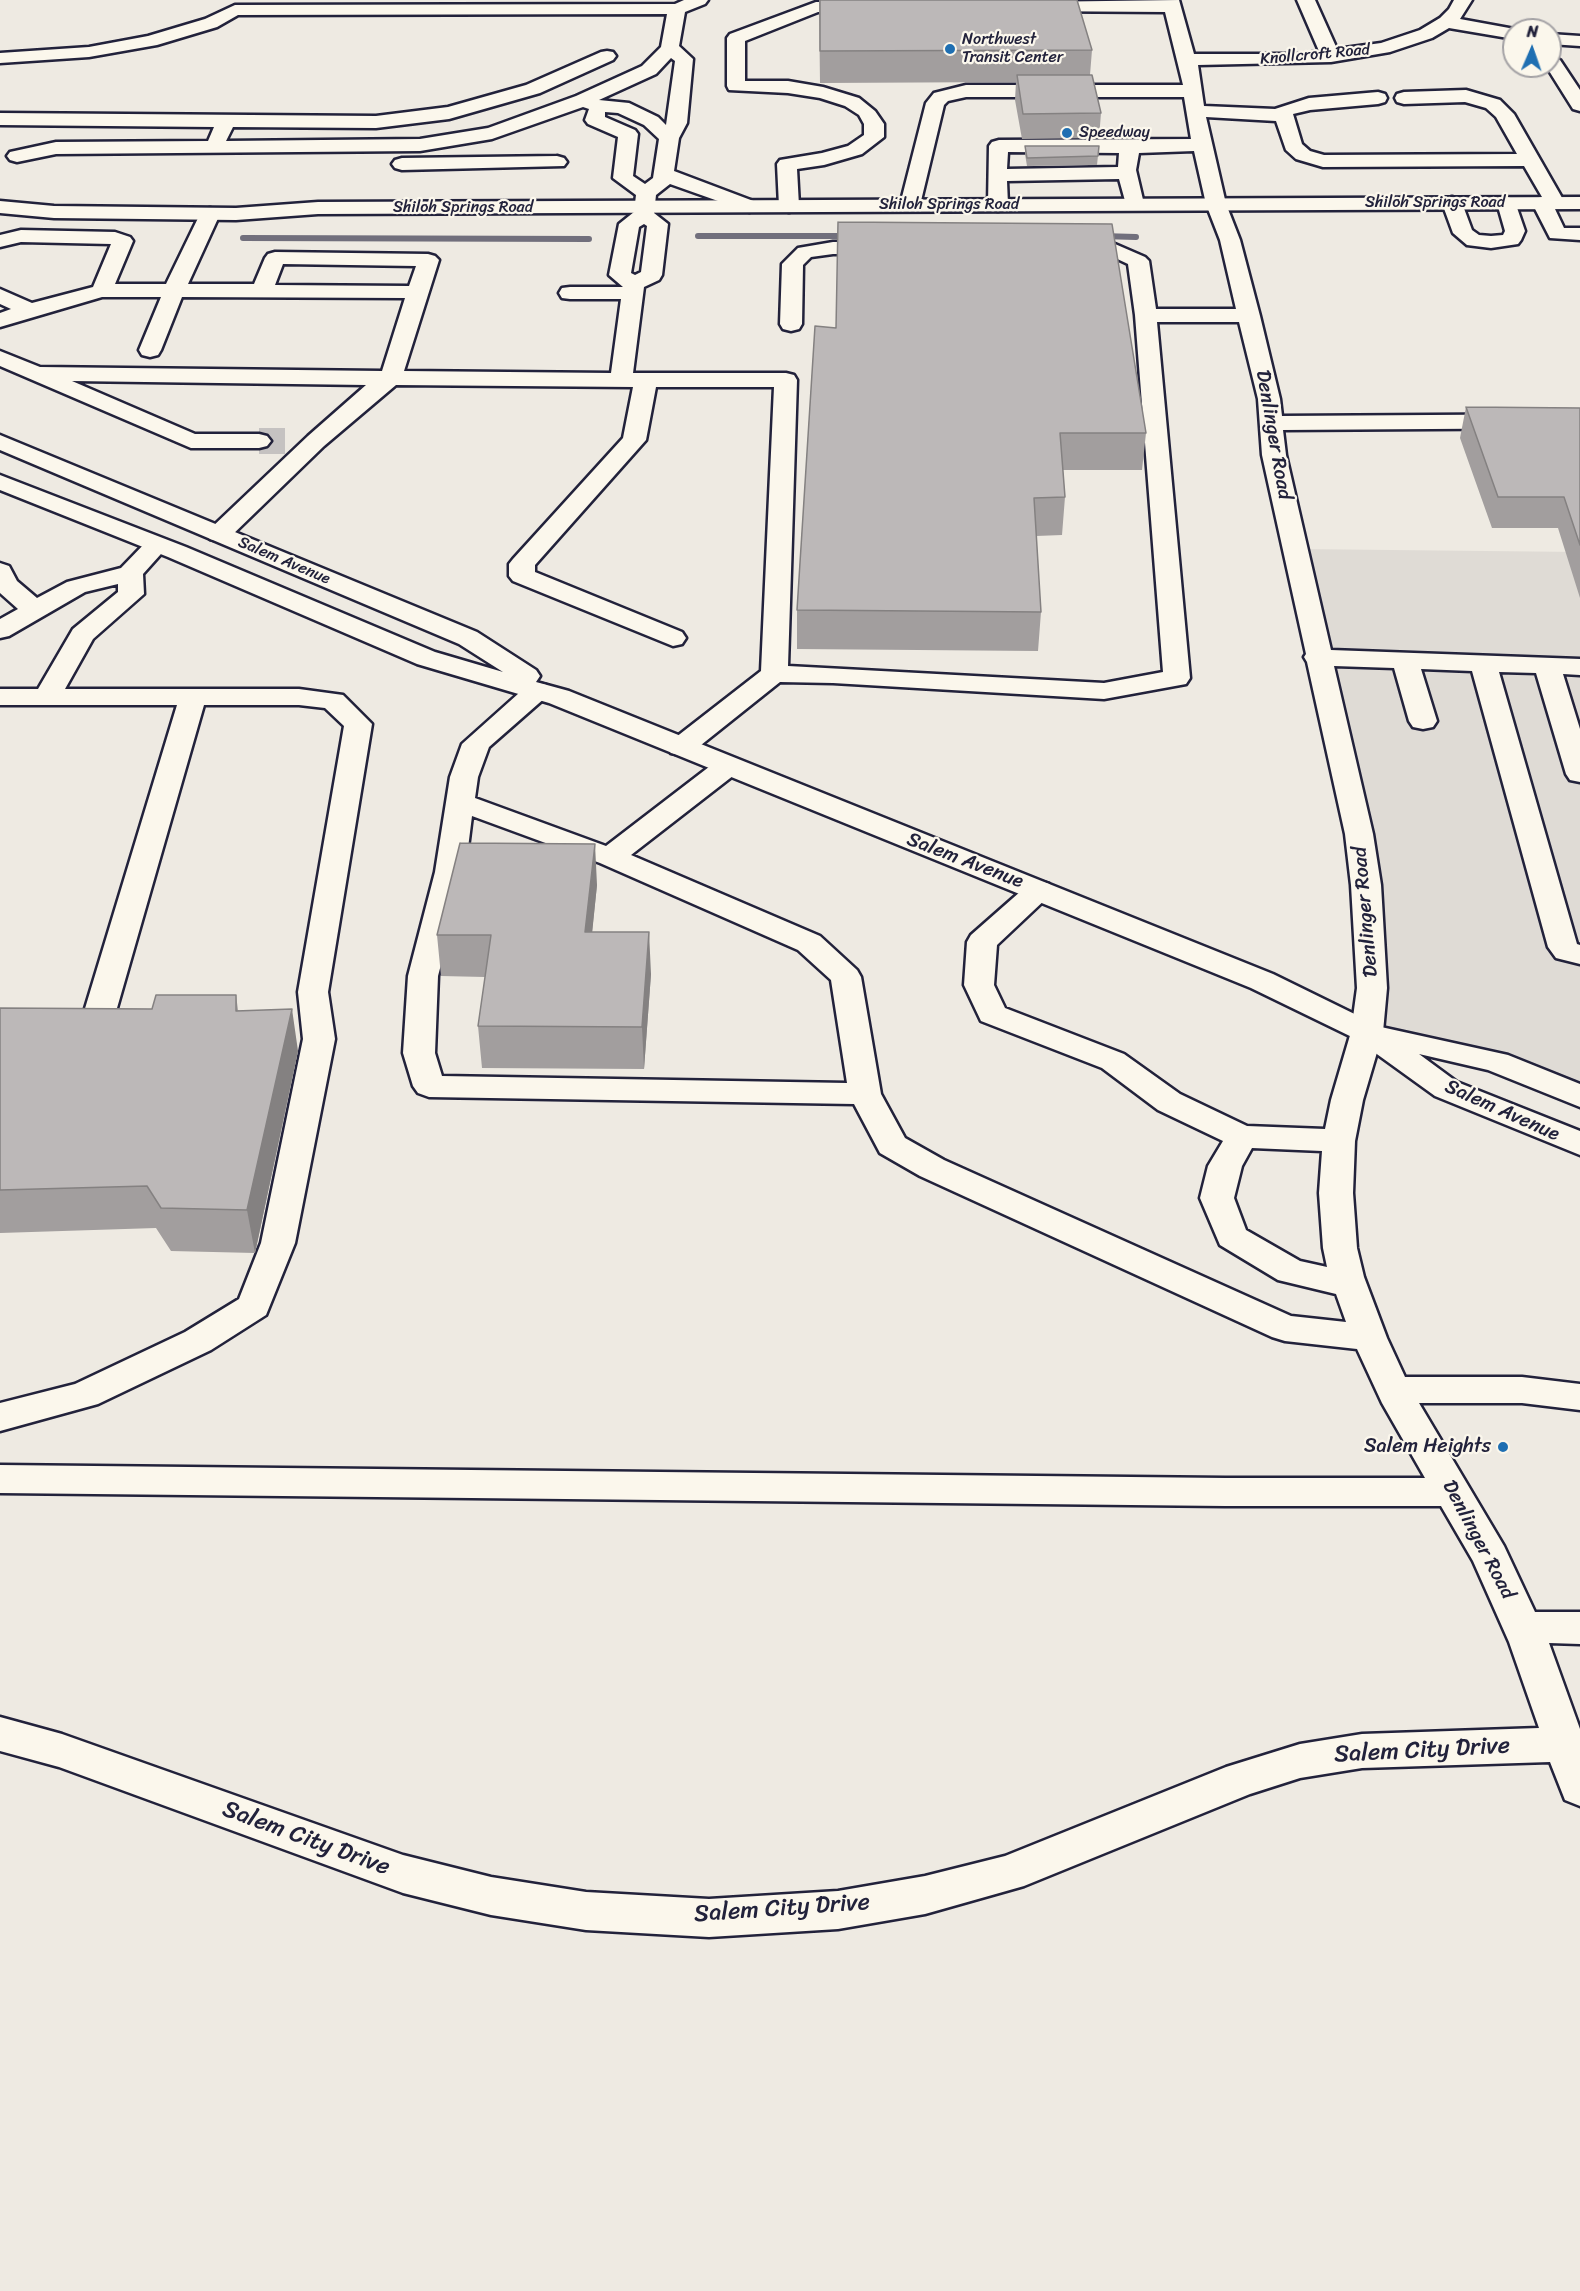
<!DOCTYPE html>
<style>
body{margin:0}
#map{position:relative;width:1580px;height:2291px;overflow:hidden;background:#eeeae2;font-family:Sriracha,sans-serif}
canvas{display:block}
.north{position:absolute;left:1502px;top:18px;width:60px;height:60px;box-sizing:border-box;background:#fbf7ec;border:2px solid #a4a2a5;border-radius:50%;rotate:2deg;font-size:16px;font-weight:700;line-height:24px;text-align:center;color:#22223b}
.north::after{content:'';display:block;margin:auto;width:21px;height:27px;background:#1f6fb2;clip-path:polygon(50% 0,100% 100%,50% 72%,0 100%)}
</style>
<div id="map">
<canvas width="1580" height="2291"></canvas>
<div class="north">N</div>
</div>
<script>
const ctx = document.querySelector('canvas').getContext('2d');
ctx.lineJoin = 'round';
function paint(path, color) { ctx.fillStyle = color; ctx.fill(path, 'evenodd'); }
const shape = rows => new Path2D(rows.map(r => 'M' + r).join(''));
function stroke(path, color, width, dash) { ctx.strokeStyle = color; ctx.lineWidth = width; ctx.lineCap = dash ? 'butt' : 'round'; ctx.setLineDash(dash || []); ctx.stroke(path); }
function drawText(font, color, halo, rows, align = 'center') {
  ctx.font = font + ' Sriracha,sans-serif'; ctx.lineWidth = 4.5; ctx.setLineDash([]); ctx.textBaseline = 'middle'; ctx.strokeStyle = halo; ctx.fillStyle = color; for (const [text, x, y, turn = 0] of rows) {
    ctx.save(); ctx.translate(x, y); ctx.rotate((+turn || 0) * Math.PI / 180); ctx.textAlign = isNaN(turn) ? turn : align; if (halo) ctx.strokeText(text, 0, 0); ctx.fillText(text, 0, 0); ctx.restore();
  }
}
paint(shape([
 [1297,549,1580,552,1580,1096,1367,1032,1372,988]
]), '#dfdbd5');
stroke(shape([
 [698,236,851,236],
 [1101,236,1136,237],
 [243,238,589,239]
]), '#716f7c', 6);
stroke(shape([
 [259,441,288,441]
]), '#c5c2c1', 26, [26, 13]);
const minor = shape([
 [684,0,708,0,705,4,685,12,679,46,693,59,687,123,679,138,674,171,756,202,759,206,756,210,749,212,670,184,656,195,654,213,668,224,662,275,659,280,644,287,633,373,786,373,794,375,797,380,788,666,1104,683,1163,672,1135,315,1128,264,1111,256,1071,256,1064,254,1061,250,1064,246,1071,244,1115,244,1145,257,1149,261,1156,309,1236,309,1220,240,1206,204,1194,151,1139,153,1136,170,1144,204,1141,208,1127,208,1119,179,1007,181,1008,205,1005,209,998,211,991,209,988,205,989,146,992,142,999,140,1191,139,1184,97,966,97,948,101,944,105,920,205,917,209,910,211,903,209,900,205,926,103,934,93,966,85,1183,85,1165,12,1027,11,1024,7,1027,3,1033,2,1179,0,1194,54,1303,54,1319,51,1297,0,1315,0,1337,49,1381,43,1420,30,1440,18,1449,9,1454,0,1472,0,1460,19,1520,30,1514,30,1514,39,1449,28,1432,38,1390,52,1331,62,1198,65,1204,106,1275,109,1309,98,1378,92,1385,94,1387,98,1385,102,1378,104,1310,110,1293,114,1302,144,1310,151,1324,155,1517,154,1496,117,1486,108,1465,102,1404,104,1397,102,1395,98,1397,94,1404,92,1466,90,1500,100,1514,114,1565,203,1562,207,1555,209,1564,228,1580,228,1580,240,1550,238,1532,203,1535,199,1542,197,1524,166,1323,167,1296,159,1286,150,1276,121,1206,117,1226,204,1240,240,1260,316,1280,399,1282,416,1580,414,1580,428,1283,430,1286,455,1331,650,1580,659,1580,675,1563,674,1580,729,1580,782,1570,780,1566,774,1536,673,1499,672,1577,944,1580,945,1580,964,1556,958,1548,947,1472,671,1421,669,1437,721,1433,727,1423,729,1413,727,1409,721,1394,668,1334,666,1373,834,1381,885,1387,988,1383,1032,1363,1100,1355,1141,1353,1193,1357,1248,1364,1277,1387,1338,1405,1377,1522,1377,1580,1384,1580,1410,1522,1403,1419,1403,1504,1546,1535,1612,1580,1612,1580,1644,1549,1643,1580,1729,1580,1806,1565,1800,1550,1762,1362,1768,1300,1778,1250,1794,1024,1886,925,1914,838,1929,709,1937,586,1930,491,1915,403,1893,59,1767,0,1751,0,1717,62,1734,403,1855,491,1877,586,1892,709,1899,838,1891,925,1876,1005,1856,1226,1767,1300,1744,1362,1734,1539,1728,1509,1642,1473,1561,1441,1506,1225,1506,0,1493,0,1465,1225,1478,1425,1478,1382,1403,1357,1349,1285,1341,1272,1337,920,1176,880,1153,854,1104,429,1097,418,1093,413,1086,403,1053,408,976,435,872,450,777,462,744,528,685,537,683,546,685,550,691,546,697,489,747,478,777,475,798,606,846,718,760,728,758,738,760,742,766,738,772,631,855,820,936,857,970,861,977,881,1094,905,1138,944,1160,1291,1316,1346,1322,1336,1294,1278,1280,1220,1245,1200,1198,1208,1166,1223,1141,1158,1110,1102,1068,981,1021,964,985,967,942,971,935,1029,884,1039,881,1049,884,1054,890,1049,896,997,945,994,985,1005,1008,1124,1054,1180,1094,1247,1126,1325,1129,1331,1100,1351,1032,1357,988,1351,885,1345,834,1307,662,1304,657,1306,654,1262,455,1258,399,1239,322,1157,322,1190,678,1186,684,1104,699,833,683,780,682,691,753,681,755,671,753,667,747,671,741,761,671,774,387,656,387,646,440,535,565,535,572,682,632,686,638,682,644,673,646,513,581,509,576,509,564,513,559,623,438,633,387,396,385,324,446,228,539,219,541,210,539,207,534,210,529,308,436,366,385,72,381,195,434,259,434,267,436,271,441,267,446,259,448,191,448,0,366,0,351,40,367,382,371,405,298,182,297,161,350,158,355,150,357,142,355,139,350,161,297,102,297,0,327,0,313,11,309,0,304,0,289,32,303,93,287,111,244,21,242,0,247,0,235,21,230,115,232,130,237,133,241,115,284,166,284,200,214,203,210,210,208,217,210,220,214,188,284,254,284,265,258,268,254,275,252,428,254,435,256,439,260,404,371,611,373,621,299,570,299,562,298,559,293,562,288,570,287,623,287,609,275,619,224,634,212,636,195,613,178,618,137,588,124,585,120,589,109,583,107,492,139,420,151,56,154,17,162,10,160,7,156,10,152,56,142,208,141,214,127,0,125,0,113,376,116,448,107,526,85,601,52,607,51,613,52,616,56,613,60,540,93,449,119,376,128,233,127,226,141,420,139,488,128,576,96,642,66,661,47,667,14,238,15,217,27,157,45,89,57,0,63,0,53,89,47,148,36,205,19,235,5,675,4,684,0],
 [671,58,675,61,666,125,658,117,629,103,599,100,656,74,671,58],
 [605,112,618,113,644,125,659,139,653,178,645,184,633,176,638,134,635,130,605,117,605,112],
 [1008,152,1119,153,1118,167,1007,169,1008,152],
 [644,224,647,226,641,272,635,275,631,273,639,227,644,224],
 [283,264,416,266,409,286,275,285,283,264],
 [472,816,600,863,798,950,831,980,847,1083,442,1076,435,1053,438,976,465,872,472,816],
 [1252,1148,1322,1151,1319,1193,1323,1248,1327,1267,1300,1261,1246,1230,1234,1198,1242,1166,1252,1148],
 [816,2,864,2,870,3,873,7,870,11,864,12,818,12,745,41,745,81,788,81,823,87,859,98,875,111,884,124,884,137,862,154,824,165,797,169,799,206,796,210,789,212,782,210,779,206,777,164,780,160,822,153,848,146,864,135,864,124,859,115,845,106,820,98,788,93,729,90,727,86,727,38,730,34,816,2],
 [1550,34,1580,36,1580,46,1550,44,1550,34],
 [1554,58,1560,60,1580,90,1580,111,1573,109,1546,66,1550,66,1550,59,1554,58],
 [557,156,564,158,567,162,564,166,402,170,395,168,392,164,395,160,402,158,557,156],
 [1452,197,1459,199,1462,203,1472,230,1479,235,1491,236,1503,235,1505,231,1497,203,1500,199,1507,197,1514,199,1525,231,1521,240,1518,244,1491,248,1467,245,1453,233,1442,203,1445,199,1452,197],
 [833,242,881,242,888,244,891,248,888,252,881,254,833,254,811,257,803,265,802,324,799,329,791,331,783,329,780,324,782,264,798,248,833,242],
 [157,538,166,540,169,545,143,574,144,594,93,639,65,689,299,689,343,695,372,724,328,992,335,1039,295,1243,266,1315,211,1350,98,1404,0,1431,0,1403,75,1384,185,1332,239,1299,261,1243,303,1039,298,992,344,726,325,708,299,705,204,705,115,1015,135,1018,140,1025,135,1032,124,1035,96,1035,85,1032,80,1025,177,705,0,705,0,689,38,689,73,629,118,592,118,584,85,592,9,636,0,638,0,619,18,609,0,593,0,563,9,566,17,581,37,598,67,582,121,568,148,540,157,538]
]);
const major = shape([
 [1580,197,1580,209,318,214,236,220,54,218,0,213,0,201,54,206,236,208,318,202,1580,197],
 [0,435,477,632,536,670,540,676,536,682,569,691,1273,974,1381,1027,1508,1055,1580,1084,1580,1107,1488,1070,1419,1054,1457,1082,1580,1131,1580,1155,1435,1096,1356,1039,1251,988,549,703,417,664,168,557,0,490,0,475,186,547,435,652,503,672,459,644,0,450,0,435]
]);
stroke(minor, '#22223b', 5);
stroke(major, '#22223b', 5);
paint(minor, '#fbf7ec');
paint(major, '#fbf7ec');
paint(shape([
 [819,0,1092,50,1090,75,1101,113,1099,138,1022,139,1015,100,1016,82,820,83],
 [1025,146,1099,146,1097,165,1027,166,1025,154],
 [815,326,1146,433,1142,470,1063,470,1065,497,1062,535,1036,536,1041,612,1038,651,797,649,797,610],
 [1466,407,1580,408,1580,598,1558,528,1492,528,1460,438],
 [597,885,592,932,651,974,644,1069,482,1068,478,1026,485,977,441,976,437,935],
 [236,995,238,1010,298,1051,255,1253,171,1251,156,1228,0,1233,0,1008,152,1009]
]), '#a29e9e');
paint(shape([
 [595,844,597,885,588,973,585,932],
 [649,932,651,974,644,1069,642,1027],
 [292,1009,298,1051,255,1253,247,1210]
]), '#848181');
const building = shape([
 [820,0,1077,0,1092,50,820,51,820,0],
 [1017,75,1092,75,1101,113,1023,114,1017,75],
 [1025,146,1099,146,1098,156,1027,158,1025,146],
 [838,222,1112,224,1146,433,1060,433,1065,497,1034,498,1041,612,797,610,815,326,836,328,838,222],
 [1466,407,1580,408,1580,545,1564,497,1498,497,1466,407],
 [460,843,595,844,585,932,649,932,642,1027,478,1026,491,935,437,935,460,843],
 [156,995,236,995,236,1011,292,1009,247,1210,161,1208,147,1186,0,1190,0,1008,152,1009,156,995]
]);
paint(building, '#bcb8b8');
stroke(building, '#848181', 1.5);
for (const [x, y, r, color] of [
 [950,49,6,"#1f6fb2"],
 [1067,133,6,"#1f6fb2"],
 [1503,1447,6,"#1f6fb2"]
]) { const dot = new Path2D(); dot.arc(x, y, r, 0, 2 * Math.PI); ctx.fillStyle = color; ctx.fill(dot); stroke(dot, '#fbf7ec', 2); }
drawText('16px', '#22223b', '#fbf7ec', [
 ["Northwest",962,40],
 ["Transit Center",962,58],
 ["Speedway",1079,133]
], 'left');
drawText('16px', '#22223b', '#fbf7ec', [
 ["Knollcroft Road",1315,55,-5],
 ["Shiloh Springs Road",1435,203],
 ["Shiloh Springs Road",949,205],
 ["Shiloh Springs Road",463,208],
 ["Salem Avenue",284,561,23]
]);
drawText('20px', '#22223b', '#fbf7ec', [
 ["Denlinger Road",1273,435,80],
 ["Salem Avenue",965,861,21],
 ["Denlinger Road",1366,912,-95],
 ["Salem Avenue",1502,1111,24],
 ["Denlinger Road",1478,1540,62]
]);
drawText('20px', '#22223b', '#fbf7ec', [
 ["Salem Heights",1491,1447]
], 'right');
drawText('24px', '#22223b', '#fbf7ec', [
 ["Salem City Drive",1422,1751,-3],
 ["Salem City Drive",306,1839,20],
 ["Salem City Drive",782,1909,-4]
]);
</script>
